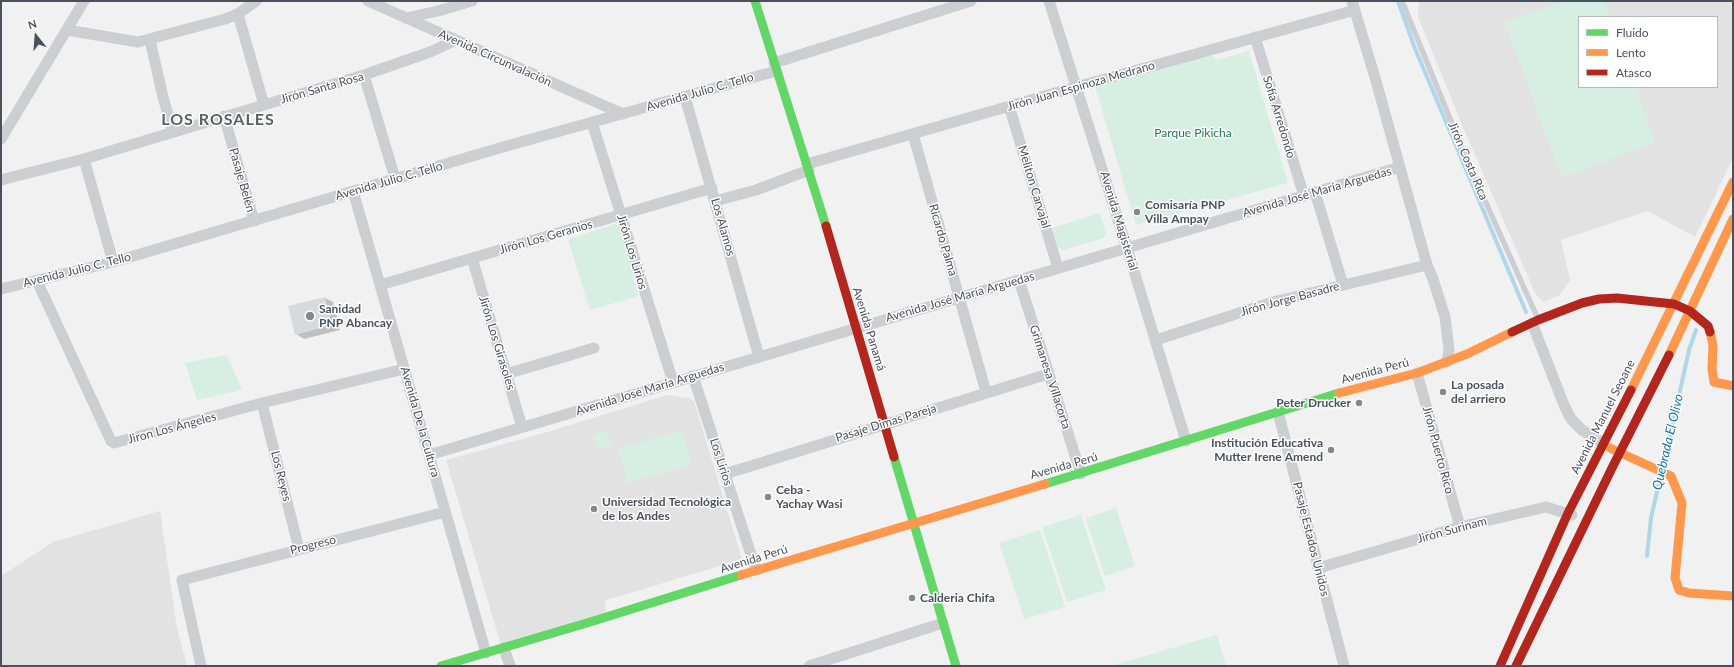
<!DOCTYPE html>
<meta charset="utf-8">
<style>
body{margin:0}
#map{position:relative;width:1734px;height:667px;overflow:hidden;background:#f1f1f1;font-family:Lato,sans-serif}
canvas{display:block}
.frame{position:absolute;inset:0;border:2px solid #49515c;pointer-events:none}
.legend{position:absolute;left:1578px;top:16px;width:140px;height:72px;box-sizing:border-box;background:#fff;border:1px solid #b6b9be;margin:0;padding:5px 7px;list-style:none;font-size:12px;color:#49515c}
.legend li{display:flex;align-items:center;gap:8px;height:20px}
.legend b{width:20px;border:1px solid #b6b9be}
.north{position:absolute;left:16px;top:16px;width:40px;height:40px;-webkit-text-stroke:3px #fff;paint-order:stroke;rotate:343deg;font-size:11px;font-weight:700;line-height:16px;text-align:center;color:#49515c}
.north::after{content:'';display:block;margin:auto;width:14px;height:18px;background:#49515c;clip-path:polygon(50% 0,100% 100%,50% 72%,0 100%)}
</style>
<div id="map">
<canvas width="1734" height="667"></canvas>
<div class="frame"></div>
<ul class="legend">
<li><b style="height:5px;background:#63d668"></b>Fluido</li>
<li><b style="height:5px;background:#ff974d"></b>Lento</li>
<li><b style="height:5px;background:#b3261e"></b>Atasco</li>
</ul>
<div class="north">N</div>
</div>
<script>
const ctx = document.querySelector('canvas').getContext('2d');
ctx.lineJoin = 'round';
function paint(path, color) { ctx.fillStyle = color; ctx.fill(path, 'evenodd'); }
const shape = rows => new Path2D(rows.map(r => 'M' + r).join(''));
function stroke(path, color, width, dash) { ctx.strokeStyle = color; ctx.lineWidth = width; ctx.lineCap = dash ? 'butt' : 'round'; ctx.setLineDash(dash || []); ctx.stroke(path); }
function drawText(font, color, halo, rows, align = 'center') {
  ctx.font = font + ' Lato,sans-serif'; ctx.lineWidth = 3; ctx.setLineDash([]); ctx.textBaseline = 'middle'; ctx.strokeStyle = halo; ctx.fillStyle = color; for (const [text, x, y, turn = 0] of rows) {
    ctx.save(); ctx.translate(x, y); ctx.rotate((+turn || 0) * Math.PI / 180); ctx.textAlign = isNaN(turn) ? turn : align; if (halo) ctx.strokeText(text, 0, 0); ctx.fillText(text, 0, 0); ctx.restore();
  }
}
paint(shape([
 [1419,1,1733,1,1733,158,1695,237,1648,211,1561,240,1570,280,1560,295,1543,302,1536,295,1465,132,1418,17],
 [1579,17,1717,17,1717,87,1579,87],
 [667,395,688,398,694,401,742,559,604,601,607,613,501,645,446,460,544,433],
 [160,511,177,628,187,666,1,666,1,576,53,542]
]), '#e3e2e2');
paint(shape([
 [1563,1,1604,1,1610,17,1579,17,1579,87,1635,87,1655,143,1561,177,1505,22],
 [1249,51,1288,183,1136,225,1094,83,1210,54,1216,60],
 [1100,213,1106,234,1104,238,1063,250,1058,248,1052,228],
 [620,222,638,296,590,310,568,240],
 [227,355,242,390,197,400,185,363],
 [682,430,692,464,628,483,618,449],
 [607,431,611,444,598,450,593,435],
 [1116,508,1135,566,1105,576,1086,518],
 [1081,515,1106,590,1067,602,1042,527],
 [1040,530,1065,607,1024,619,999,543],
 [1217,635,1226,666,1110,666]
]), '#d7eee2');
paint(shape([
 [325,298,333,302,340,330,304,339,296,334]
]), '#0003');
stroke(shape([
 [1398,1,1414,46,1526,312],
 [1663,468,1689,350,1696,330],
 [1647,556,1651,518,1661,474]
]), '#aed7ea', 4);
paint(shape([
 [325,297,332,325,295,335,288,306]
]), '#d8d9db');
stroke(shape([
 [1402,1,1466,158,1538,319]
]), '#ccced1', 5.5);
stroke(shape([
 [368,1,623,114],
 [1049,1,1127,248,1186,441],
 [1352,1,1376,81,1427,265,1433,279,1445,317,1449,350,1447,362],
 [238,14,264,105],
 [406,18,438,11,472,1],
 [67,30,138,42,225,19,238,14,256,1],
 [1255,37,1304,196],
 [150,40,163,97,173,132],
 [774,63,971,1],
 [364,75,395,178],
 [685,97,759,357],
 [1009,106,1058,268],
 [224,116,254,221],
 [592,122,673,382],
 [913,134,986,392],
 [1,139,84,1],
 [84,159,113,262],
 [807,164,1076,87,1355,10],
 [1,180,84,159,364,75,430,52,456,40],
 [353,191,486,653],
 [1315,192,1343,285],
 [715,201,756,190,809,170],
 [472,258,522,427],
 [1019,280,1081,474],
 [37,281,111,441,114,443,262,403,404,369],
 [380,285,712,188],
 [1,289,113,262,503,147,776,71],
 [1532,323,1564,405,1571,419,1582,430,1604,444],
 [1156,340,1273,302,1427,265],
 [1417,373,1460,527],
 [506,374,594,348],
 [693,376,756,570],
 [262,403,299,549],
 [1278,412,1344,666],
 [429,455,1400,167],
 [725,474,1048,374],
 [1318,568,1460,527,1546,507,1572,515],
 [504,648,510,666],
 [201,666,182,580,445,512],
 [809,666,943,623]
]), '#ccced1', 11);
stroke(shape([
 [755,1,826,226],
 [894,457,956,666],
 [1045,484,1339,393],
 [441,666,587,623,741,575]
]), '#63d668', 9);
stroke(shape([
 [1710,332,1713,345,1712,369,1714,382,1733,386],
 [1669,355,1733,219],
 [1631,390,1733,182],
 [1339,393,1417,373,1467,354,1512,332],
 [1610,448,1671,476,1682,503,1675,578,1679,590,1689,593,1733,596],
 [741,575,1045,484]
]), '#ff974d', 9);
stroke(shape([
 [826,226,894,457],
 [1512,332,1538,320,1582,303,1599,299,1617,298,1674,304,1690,311,1708,326,1710,332],
 [1500,666,1568,513,1631,390],
 [1516,666,1612,468,1669,355]
]), '#b3261e', 9);
for (const [x, y, r, color] of [
 [1137,212,4,"#848990"],
 [310,316,5,"#848990"],
 [1443,392,4,"#848990"],
 [1359,403,4,"#848990"],
 [1331,450,4,"#848990"],
 [768,497,4,"#848990"],
 [594,509,4,"#848990"],
 [912,598,4,"#848990"]
]) { const dot = new Path2D(); dot.arc(x, y, r, 0, 2 * Math.PI); ctx.fillStyle = color; ctx.fill(dot); stroke(dot, '#fff', 1.5); }
drawText('12px', '#49515c', '#fff', [
 ["Avenida Circunvalación",495,58,24],
 ["Jirón Juan Espinoza Medrano",1081,86,-16],
 ["Jirón Santa Rosa",322,88,-16],
 ["Avenida Julio C. Tello",700,92,-16],
 ["Sofía Arredondo",1279,117,73],
 ["Jirón Costa Rica",1468,161,67],
 ["Pasaje Belén",242,180,74],
 ["Avenida Julio C. Tello",389,181,-16],
 ["Meliton Carvajal",1034,187,73],
 ["Avenida José María Arguedas",1317,192,-16],
 ["Avenida Magisterial",1119,221,73],
 ["Los Alamos",723,227,74],
 ["Jirón Los Geranios",546,237,-16],
 ["Ricardo Palma",943,240,74],
 ["Jirón Los Lirios",632,252,73],
 ["Avenida Julio C. Tello",77,270,-14],
 ["Avenida José María Arguedas",960,297,-16],
 ["Jirón Jorge Basadre",1290,299,-15],
 ["Avenida Panamá",869,329,73],
 ["Jirón Los Girasoles",497,343,73],
 ["Avenida Perú",1375,371,-15],
 ["Grimanesa Villacorta",1050,377,72],
 ["Avenida José María Arguedas",650,389,-17],
 ["Avenida Manuel Seoane",1603,417,-63],
 ["Avenida De la Cultura",420,422,74],
 ["Pasaje Dimas Pareja",886,423,-17],
 ["Jiron Los Ángeles",172,428,-15],
 ["Jirón Puerto Rico",1438,450,75],
 ["Los Lirios",721,462,72],
 ["Avenida Perú",1064,466,-16],
 ["Los Reyes",281,476,76],
 ["Jirón Surinam",1452,530,-15],
 ["Pasaje Estados Unidos",1311,539,76],
 ["Progreso",313,545,-14],
 ["Avenida Perú",754,559,-17]
]);
drawText('12px', '#1d7955', '#fff', [
 ["Parque Pikicha",1193,133]
]);
drawText('bold 12px', '#49515c', '#fff', [
 ["Comisaría PNP",1145,205],
 ["Villa Ampay",1145,219],
 ["Sanidad",319,309],
 ["PNP Abancay",319,323],
 ["La posada",1451,385],
 ["del arriero",1451,399],
 ["Peter Drucker",1351,403,"right"],
 ["Institución Educativa",1323,443,"right"],
 ["Mutter Irene Amend",1323,457,"right"],
 ["Ceba -",776,490],
 ["Yachay Wasi",776,504],
 ["Universidad Tecnológica",602,502],
 ["de los Andes",602,516],
 ["Calderia Chifa",920,598]
], 'left');
drawText('italic 13px', '#1575a2', '#fff', [
 ["Quebrada El Olivo",1668,442,-77]
]);
ctx.letterSpacing = '1px';
drawText('bold 16px', '#5c5f64', '#fff', [
 ["LOS ROSALES",218,120]
]);
ctx.letterSpacing = '0px';
</script>
